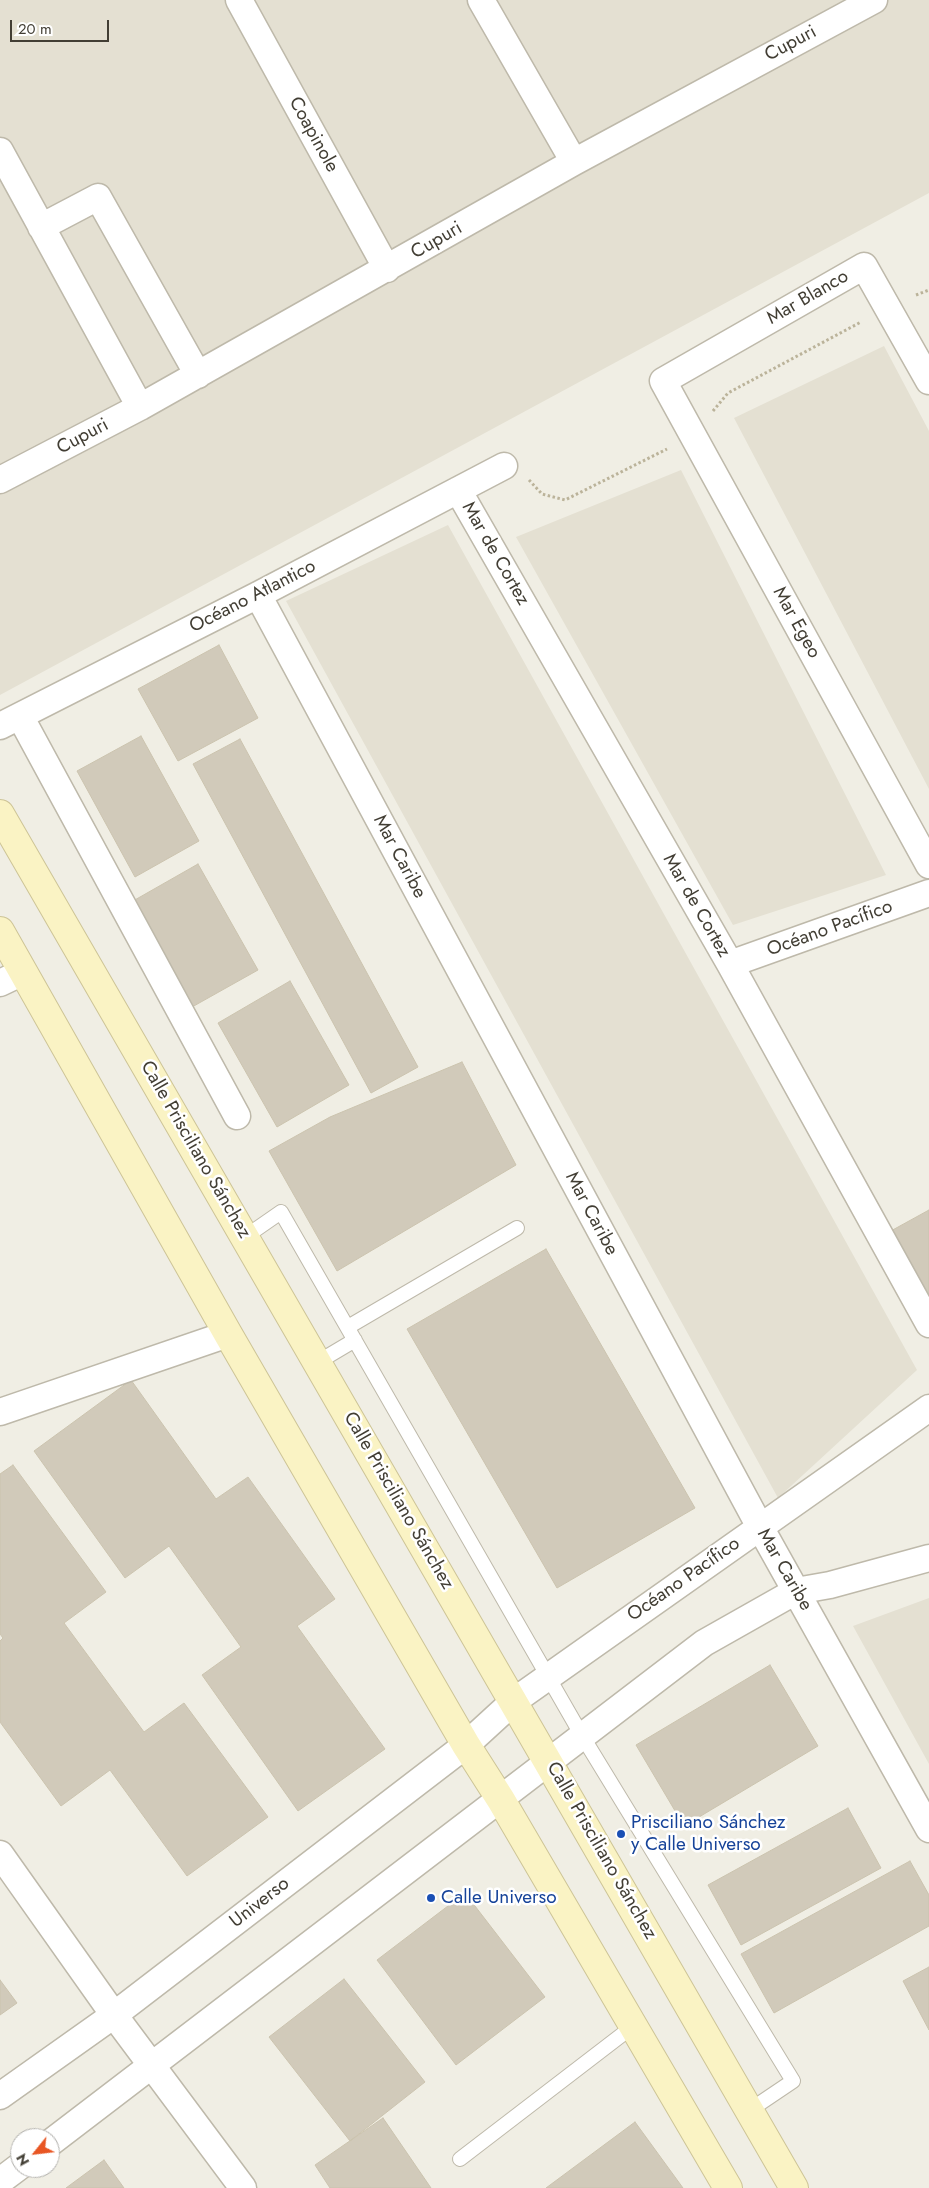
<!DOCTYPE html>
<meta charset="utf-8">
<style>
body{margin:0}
#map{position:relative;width:929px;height:2188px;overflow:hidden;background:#f0eee4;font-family:Jost,sans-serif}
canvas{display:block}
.north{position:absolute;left:10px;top:2128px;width:50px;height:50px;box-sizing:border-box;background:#fff;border:1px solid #b3b2ae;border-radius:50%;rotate:241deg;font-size:14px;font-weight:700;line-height:20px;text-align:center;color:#423e34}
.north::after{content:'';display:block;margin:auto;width:18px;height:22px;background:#e85623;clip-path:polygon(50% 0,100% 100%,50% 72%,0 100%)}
.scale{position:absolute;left:10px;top:20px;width:99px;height:22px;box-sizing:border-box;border:2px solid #423e34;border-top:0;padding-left:6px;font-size:15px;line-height:18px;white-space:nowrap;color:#423e34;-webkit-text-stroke:4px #fff;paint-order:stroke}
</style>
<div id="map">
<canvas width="929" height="2188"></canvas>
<div class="north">N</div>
<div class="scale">20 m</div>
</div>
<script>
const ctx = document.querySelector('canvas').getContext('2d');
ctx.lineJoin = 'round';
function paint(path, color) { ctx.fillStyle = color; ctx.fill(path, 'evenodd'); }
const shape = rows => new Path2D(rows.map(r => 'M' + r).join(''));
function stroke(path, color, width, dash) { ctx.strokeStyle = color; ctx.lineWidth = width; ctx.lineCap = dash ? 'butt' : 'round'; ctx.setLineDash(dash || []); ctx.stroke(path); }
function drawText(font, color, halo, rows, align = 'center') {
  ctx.font = font + ' Jost,sans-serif'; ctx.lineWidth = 5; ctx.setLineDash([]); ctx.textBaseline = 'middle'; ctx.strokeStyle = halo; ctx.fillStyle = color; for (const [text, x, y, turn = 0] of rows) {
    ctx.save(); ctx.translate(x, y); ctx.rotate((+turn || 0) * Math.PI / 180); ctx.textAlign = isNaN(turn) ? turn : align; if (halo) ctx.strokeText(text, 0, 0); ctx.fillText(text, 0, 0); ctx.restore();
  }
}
paint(shape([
 [0,0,929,0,929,193,0,695],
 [884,346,929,431,929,789,734,418],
 [681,470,886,875,733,925,516,537],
 [448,525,917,1370,778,1498,286,601],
 [929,1598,929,1764,853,1626]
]), '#e4e0d2');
const building = shape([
 [219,645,258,718,178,761,138,689,219,645],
 [141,736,199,841,135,877,77,771,141,736],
 [240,739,418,1067,371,1093,193,764,240,739],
 [198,864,258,970,192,1007,133,901,198,864],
 [290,981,349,1085,277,1127,218,1023,290,981],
 [462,1062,516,1165,337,1271,269,1151,330,1117,462,1062],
 [929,1210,929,1303,889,1232,929,1210],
 [546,1249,695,1508,557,1588,407,1329,546,1249],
 [131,1380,216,1499,248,1477,335,1599,297,1626,385,1749,298,1811,202,1675,241,1647,169,1546,125,1578,34,1451,131,1380],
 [13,1465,106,1592,64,1623,144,1732,184,1703,268,1817,187,1876,110,1770,61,1806,0,1722,0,1641,3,1638,0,1634,0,1474,13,1465],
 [770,1665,818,1746,684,1826,636,1745,770,1665],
 [848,1808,881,1868,741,1945,708,1885,848,1808],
 [910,1861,929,1895,929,1926,774,2013,741,1954,910,1861],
 [465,1893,545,1997,456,2065,377,1960,465,1893],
 [929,1967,929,2030,903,1981,929,1967],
 [344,1979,425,2082,350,2141,269,2037,344,1979],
 [0,1980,17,2003,0,2015,0,1980],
 [383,2118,431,2188,330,2188,315,2165,383,2118],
 [635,2122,683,2188,546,2188,635,2122],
 [104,2160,124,2188,66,2188,104,2160]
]);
paint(building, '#d1caba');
stroke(building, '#cbc3ae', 1);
const service = shape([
 [245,1237,281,1212,581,1734,793,2081,750,2110],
 [348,1327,517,1228],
 [318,1362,355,1340],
 [460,2159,632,2027]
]);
const minor = shape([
 [239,0,387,269],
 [481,0,574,162],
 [0,151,140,407],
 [41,227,98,197,198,375],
 [929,381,864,266,663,381,929,865],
 [0,480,140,407,574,162,874,0],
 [458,490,730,964,929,1324],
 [258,595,760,1527,929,1829],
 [20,716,237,1116],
 [0,726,258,595,504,466],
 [730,964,929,893],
 [0,983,23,972],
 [0,1412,228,1334],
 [0,1854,114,2015,243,2188],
 [0,2096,114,2015,466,1745,514,1701,929,1408],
 [50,2143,704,1643,796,1591,830,1585,929,1558],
 [0,2181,20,2166]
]);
const secondary = shape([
 [0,814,794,2188],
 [0,931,228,1334,466,1745,501,1800,728,2188]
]);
stroke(service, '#beb9aa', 16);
stroke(minor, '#beb9aa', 29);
stroke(secondary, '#cdc496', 30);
stroke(shape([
 [916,295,929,290],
 [713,411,728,393,861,322],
 [529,480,542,494,565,500,667,449]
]), '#bbb39a', 3, [2.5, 2.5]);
stroke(service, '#fff', 14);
stroke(minor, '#fff', 26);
stroke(secondary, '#faf3c4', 28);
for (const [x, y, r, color] of [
 [621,1834,5,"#1a4fb4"],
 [431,1898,5,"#1a4fb4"]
]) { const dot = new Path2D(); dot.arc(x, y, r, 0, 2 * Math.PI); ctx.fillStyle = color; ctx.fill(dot); stroke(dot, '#fff', 2); }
drawText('19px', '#423e34', '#fff', [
 ["Cupuri",791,44,-28],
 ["Coapinole",313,135,61],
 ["Cupuri",437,241,-30],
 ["Mar Blanco",808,298,-30],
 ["Cupuri",83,437,-28],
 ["Mar de Cortez",495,554,60],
 ["Océano Atlantico",253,597,-27],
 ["Mar Egeo",796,623,61],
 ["Mar Caribe",399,857,62],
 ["Mar de Cortez",696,906,60],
 ["Océano Pacífico",830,929,-20],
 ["Calle Prisciliano Sánchez",195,1150,60],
 ["Mar Caribe",591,1214,62],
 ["Calle Prisciliano Sánchez",398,1501,60],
 ["Mar Caribe",784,1570,60],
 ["Océano Pacífico",684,1580,-35],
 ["Calle Prisciliano Sánchez",601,1851,60],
 ["Universo",260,1903,-38]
]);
drawText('19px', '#164399', '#fff', [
 ["Prisciliano Sánchez",631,1823],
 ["y Calle Universo",631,1845],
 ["Calle Universo",441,1898]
], 'left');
</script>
